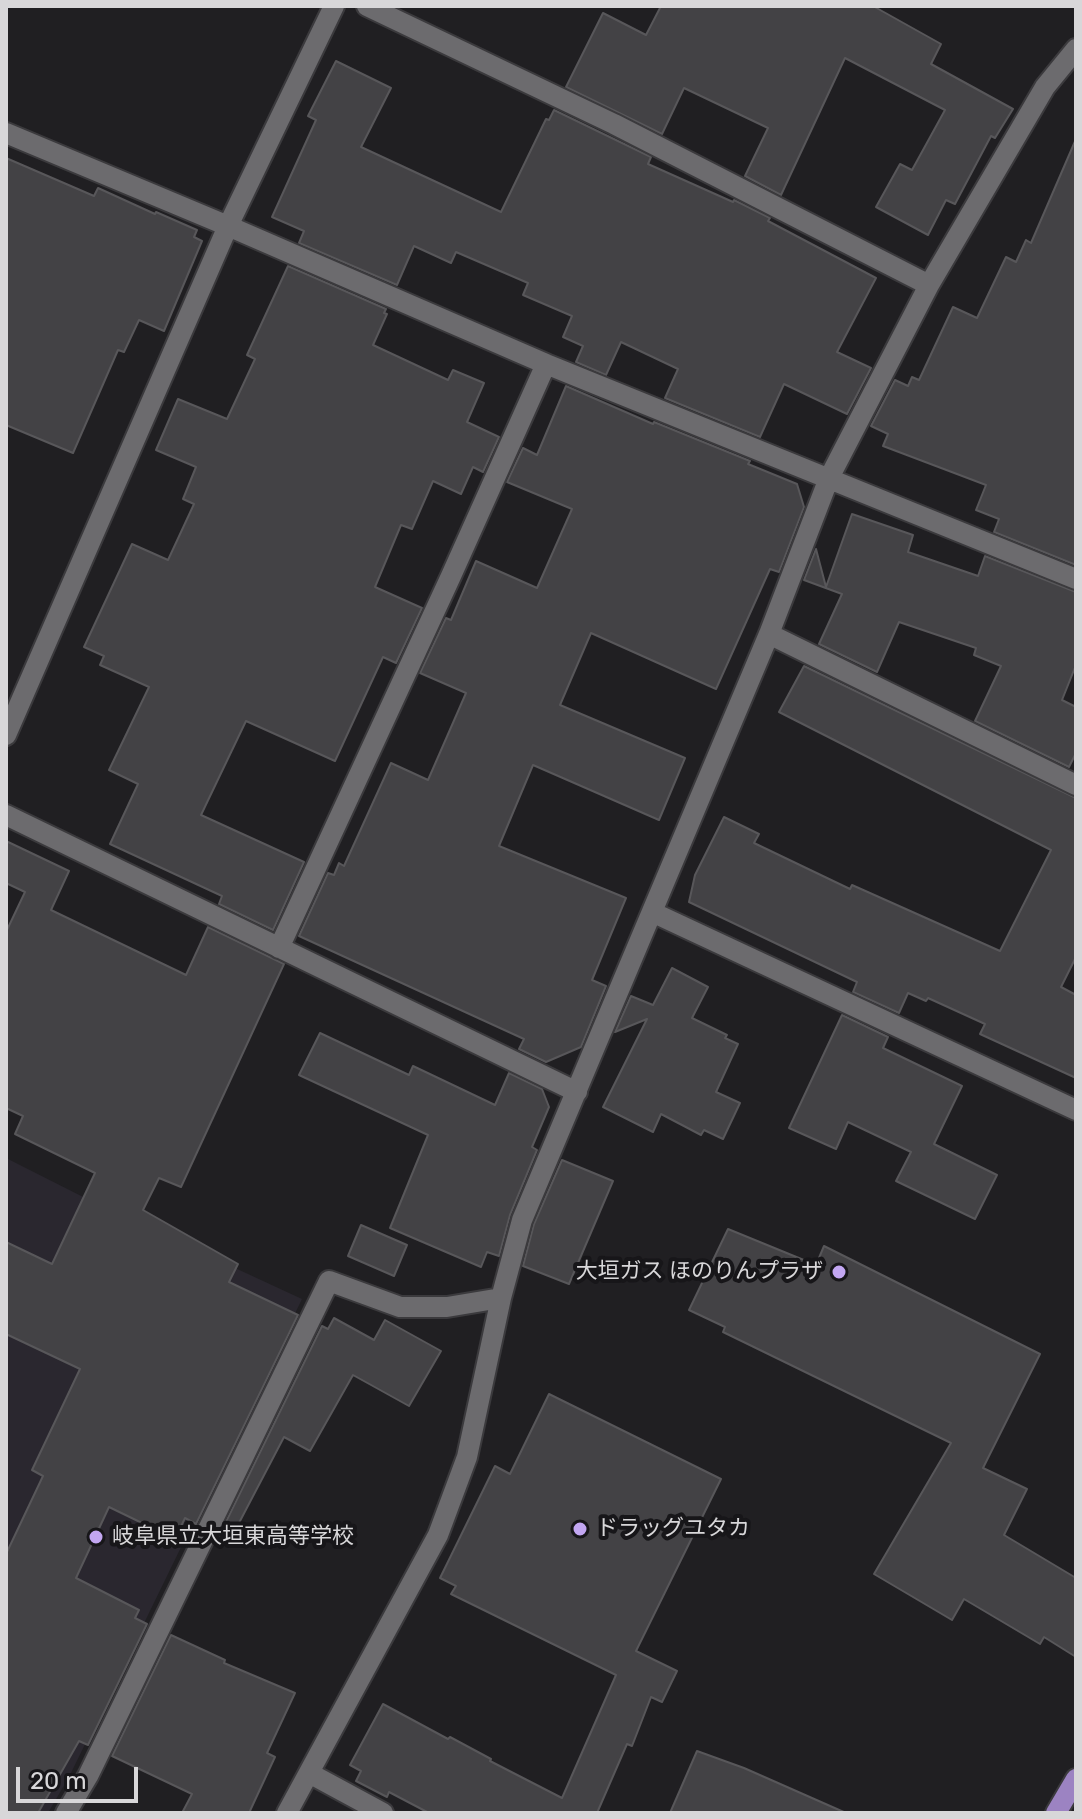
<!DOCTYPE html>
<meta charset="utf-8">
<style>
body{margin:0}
#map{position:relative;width:1082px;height:1819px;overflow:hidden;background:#201f22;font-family:Rubik,sans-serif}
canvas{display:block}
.frame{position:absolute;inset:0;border:8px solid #d8d7d9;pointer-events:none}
.scale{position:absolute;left:16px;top:1767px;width:122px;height:36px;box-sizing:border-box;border:4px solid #d8d7d9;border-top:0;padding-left:10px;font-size:24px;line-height:28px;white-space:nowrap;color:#d8d7d9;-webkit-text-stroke:6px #171619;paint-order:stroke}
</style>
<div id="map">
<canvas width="1082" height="1819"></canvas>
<div class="frame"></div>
<div class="scale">20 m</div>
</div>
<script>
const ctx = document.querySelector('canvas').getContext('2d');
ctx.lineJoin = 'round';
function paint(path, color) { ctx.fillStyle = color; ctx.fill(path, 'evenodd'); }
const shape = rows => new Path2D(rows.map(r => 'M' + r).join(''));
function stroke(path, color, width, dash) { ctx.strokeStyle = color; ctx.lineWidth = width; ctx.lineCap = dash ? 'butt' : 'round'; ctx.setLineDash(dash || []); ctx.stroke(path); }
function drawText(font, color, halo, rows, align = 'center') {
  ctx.font = font + ' Rubik,"Noto Sans JP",sans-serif'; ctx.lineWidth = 8; ctx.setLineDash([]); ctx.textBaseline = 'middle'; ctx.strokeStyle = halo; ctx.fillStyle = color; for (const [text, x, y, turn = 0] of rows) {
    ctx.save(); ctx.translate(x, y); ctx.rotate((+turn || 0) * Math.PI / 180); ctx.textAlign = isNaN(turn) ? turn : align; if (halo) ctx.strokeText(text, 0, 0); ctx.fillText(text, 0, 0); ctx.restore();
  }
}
paint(shape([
 [6,1158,99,1205,302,1299,70,1775,48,1813,6,1813]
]), '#2a272f');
const building = shape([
 [661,6,873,6,941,44,931,64,1013,109,995,138,991,136,955,204,946,200,928,235,876,207,900,164,912,170,945,110,845,58,781,195,745,176,768,128,684,88,662,134,566,87,603,13,646,35,661,6],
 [336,61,391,88,361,147,501,212,546,119,549,120,554,110,651,157,648,164,733,202,734,200,770,218,768,221,876,278,837,352,871,368,847,414,784,384,760,437,665,398,678,369,621,342,606,375,576,362,583,346,563,337,572,316,523,295,528,283,456,252,451,263,414,246,397,285,299,243,304,231,272,217,316,120,308,116,336,61],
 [1076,139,1076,565,994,532,999,519,976,510,986,485,883,446,888,434,871,426,895,380,908,386,912,377,919,380,953,307,977,318,1006,257,1016,262,1026,240,1031,243,1076,139],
 [6,158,94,196,98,188,155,214,156,212,197,230,194,237,202,241,164,331,139,320,124,352,118,350,73,453,6,425,6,158],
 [288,266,386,309,384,313,387,314,373,345,448,380,453,370,484,383,467,422,499,437,483,472,473,467,461,494,433,481,412,529,401,525,375,587,422,608,396,663,383,657,335,761,246,721,201,815,304,862,273,930,219,904,222,896,110,844,138,784,109,770,149,687,100,665,104,656,84,647,132,544,168,560,194,504,183,499,196,467,156,450,178,399,227,419,255,359,247,355,288,266],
 [566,386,653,424,654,422,750,461,748,464,797,484,804,507,779,572,770,569,716,689,591,633,560,705,685,758,659,820,533,765,499,846,626,898,592,980,606,986,581,1047,546,1062,519,1049,524,1039,299,936,328,873,334,875,339,863,344,866,391,763,428,780,466,693,420,673,446,618,451,620,476,561,537,588,572,509,507,482,523,448,537,455,566,386],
 [852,514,913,535,908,552,978,576,985,556,1076,592,1076,665,1062,700,1076,707,1076,753,1069,767,975,721,1001,666,974,655,976,648,899,622,877,672,819,644,842,594,804,580,816,549,826,587,852,514],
 [804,666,1076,798,1076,957,1061,987,1076,995,1076,1078,980,1034,985,1024,928,998,926,1001,908,993,899,1013,853,992,857,982,689,902,695,875,724,817,759,834,754,843,850,889,852,885,1000,951,1051,850,779,712,804,666],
 [6,841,69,871,51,910,186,975,208,927,284,964,181,1187,159,1178,143,1210,238,1264,229,1282,298,1315,196,1524,185,1518,175,1539,109,1507,76,1578,139,1610,135,1618,147,1624,88,1745,79,1741,38,1813,6,1813,6,1554,43,1476,32,1470,80,1369,6,1334,6,1242,52,1264,95,1173,15,1134,23,1116,6,1108,6,932,25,892,6,883,6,841],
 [672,968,708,987,692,1018,727,1035,725,1038,738,1044,716,1092,740,1103,723,1139,704,1130,701,1135,661,1114,653,1132,603,1107,647,1019,615,1032,631,996,653,1005,672,968],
 [842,1015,888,1037,883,1048,962,1086,934,1144,997,1175,975,1219,896,1181,911,1152,848,1122,836,1149,789,1128,842,1015],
 [320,1033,409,1075,413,1066,495,1105,509,1073,542,1089,549,1107,532,1147,537,1150,510,1215,499,1256,487,1252,481,1267,390,1228,428,1135,299,1075,320,1033],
 [562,1160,613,1181,569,1284,523,1266,534,1224,562,1160],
 [361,1225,407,1245,394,1276,348,1256,361,1225],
 [728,1229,816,1265,824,1246,1040,1354,983,1468,1027,1489,1004,1535,1076,1578,1076,1657,1044,1637,1040,1644,964,1599,952,1620,874,1574,951,1443,723,1332,725,1327,689,1310,728,1229],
 [334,1318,374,1340,385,1320,441,1351,409,1406,353,1375,310,1451,284,1437,229,1542,219,1536,322,1326,328,1329,334,1318],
 [549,1394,721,1479,636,1651,677,1671,662,1702,651,1697,632,1746,627,1744,597,1813,429,1813,389,1792,387,1797,356,1781,361,1771,350,1765,383,1704,448,1739,450,1737,491,1759,490,1761,562,1798,616,1675,451,1594,456,1586,440,1578,495,1466,510,1474,549,1394],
 [171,1635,225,1660,224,1663,295,1693,267,1753,275,1757,249,1813,182,1813,192,1794,112,1756,171,1635],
 [697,1751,744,1768,846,1813,670,1813,697,1751]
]);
paint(building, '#434245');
stroke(building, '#58575a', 2);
const minor = shape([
 [367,6,614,124,929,285],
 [6,133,228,226,546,364,1076,579],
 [769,634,1076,785],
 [6,735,228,226,334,6],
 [6,815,577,1092],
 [654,913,1076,1110],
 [279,948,451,576,546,364],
 [309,1773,383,1813],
 [66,1813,88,1776,329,1281,400,1307,447,1307,501,1298],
 [287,1813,438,1535,467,1457,501,1298,522,1220,769,634,829,478,929,285,1045,87,1076,49]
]);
const primary = shape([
 [1056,1813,1076,1779]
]);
stroke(minor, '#3b3a3d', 24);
stroke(primary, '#3b3a3d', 24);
stroke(minor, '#6c6b6e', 20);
stroke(primary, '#9c83c2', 20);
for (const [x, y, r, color] of [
 [839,1272,8,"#c3a7f2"],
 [580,1529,8,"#c3a7f2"],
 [96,1537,8,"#c3a7f2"]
]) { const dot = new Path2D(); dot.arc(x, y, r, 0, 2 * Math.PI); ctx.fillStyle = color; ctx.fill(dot); stroke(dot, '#171619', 3); }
drawText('22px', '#d8d7d9', '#171619', [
 ["大垣ガス ほのりんプラザ",823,1272,"right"],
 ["ドラッグユタカ",596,1529],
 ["岐阜県立大垣東高等学校",112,1537]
], 'left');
</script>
